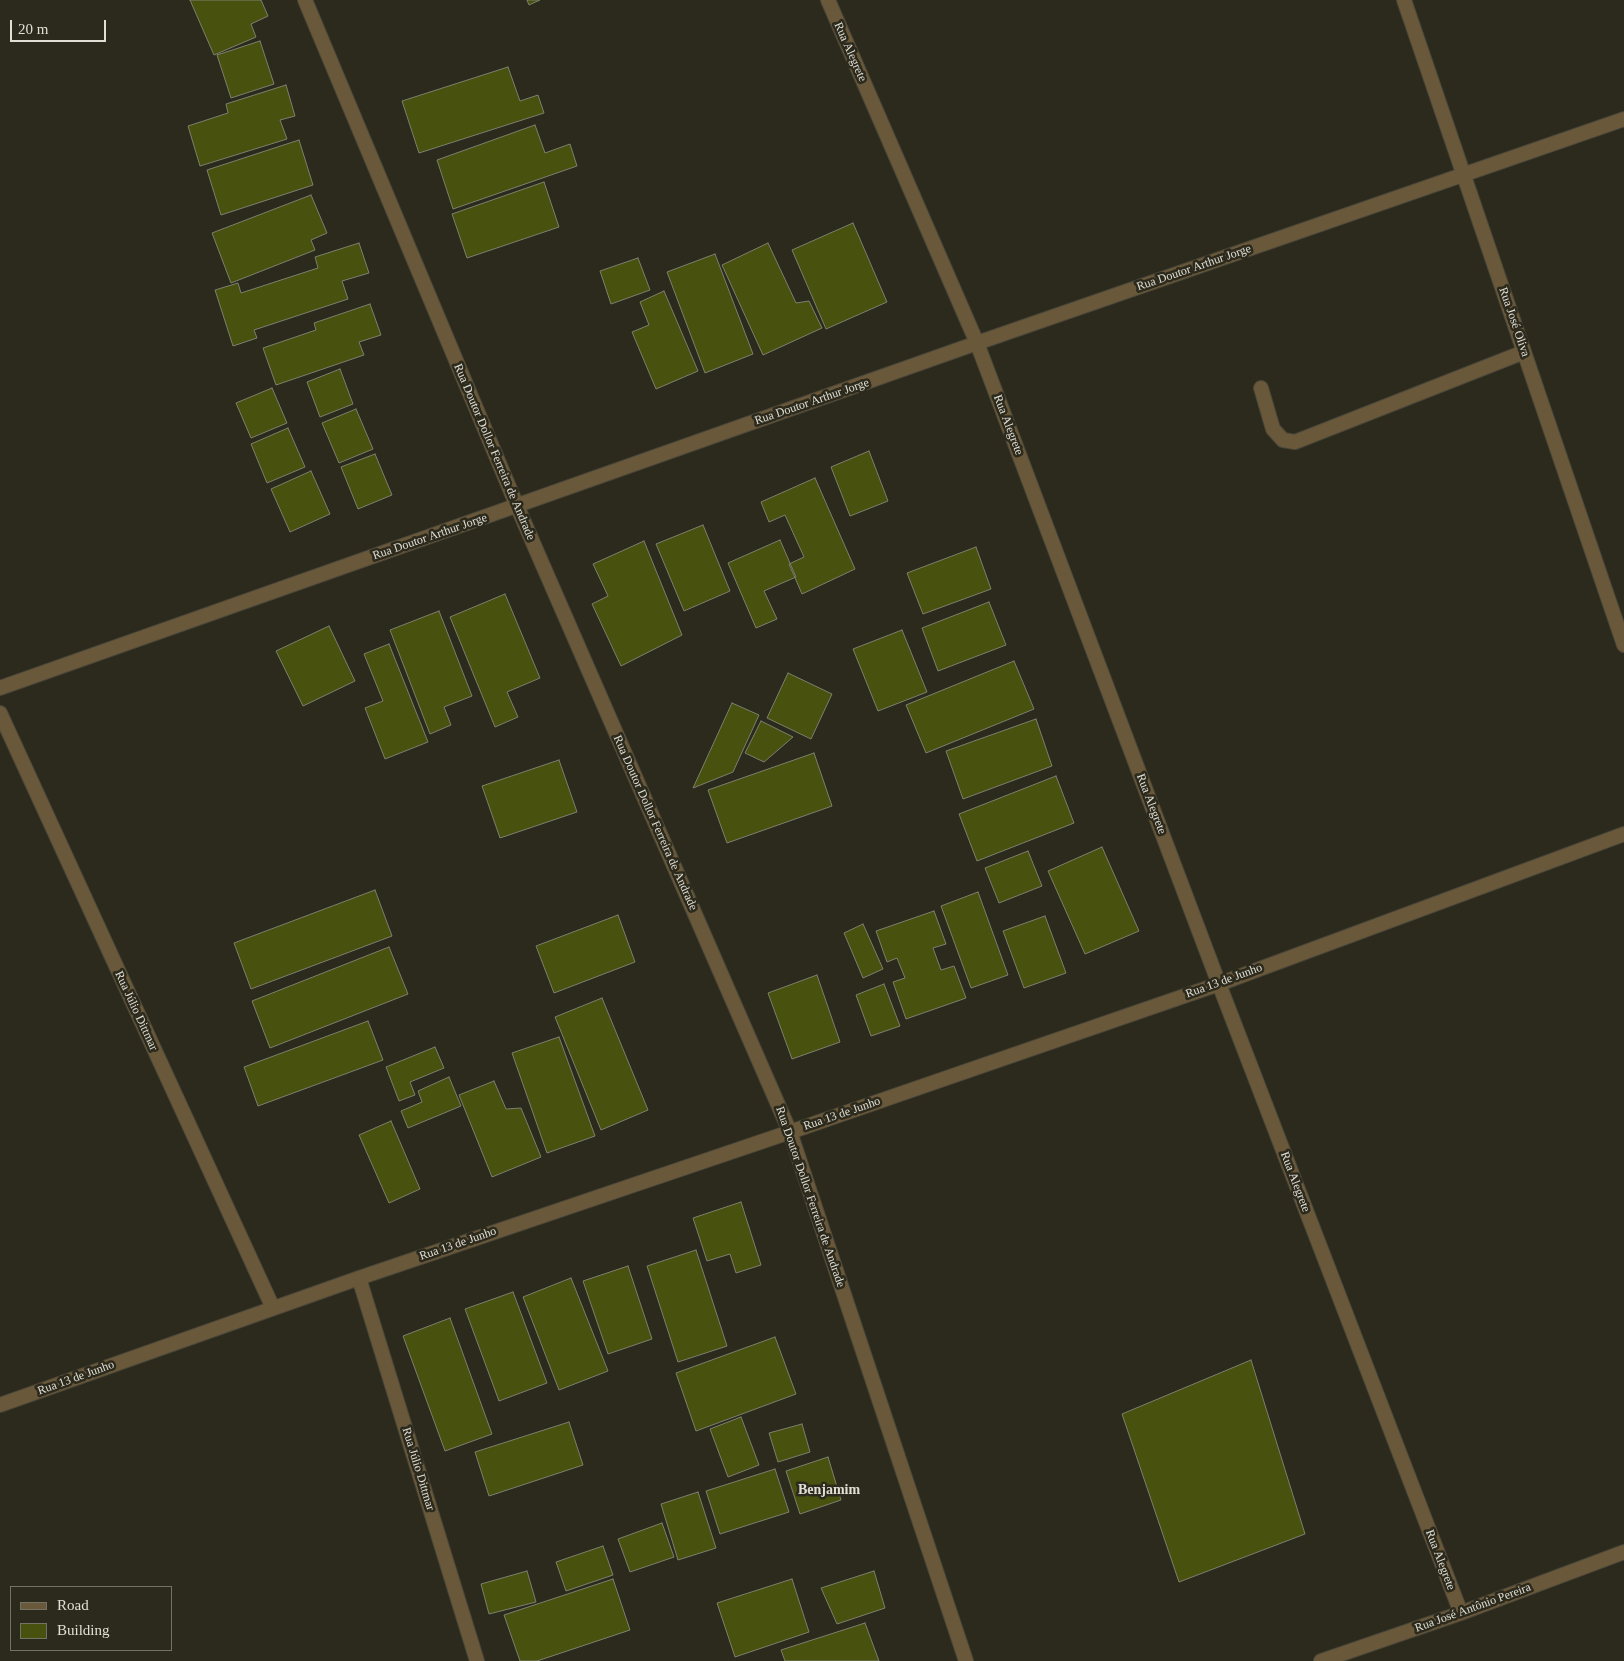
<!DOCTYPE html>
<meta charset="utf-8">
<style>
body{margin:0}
#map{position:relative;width:1624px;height:1661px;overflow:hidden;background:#2c2a1c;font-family:Georgia,serif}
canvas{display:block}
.legend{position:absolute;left:10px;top:1586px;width:162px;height:65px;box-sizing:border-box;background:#2c2a1c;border:1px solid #747266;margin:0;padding:6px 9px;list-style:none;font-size:15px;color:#e0ded5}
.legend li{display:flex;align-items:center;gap:10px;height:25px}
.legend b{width:25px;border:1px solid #747266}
.scale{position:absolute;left:10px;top:20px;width:96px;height:22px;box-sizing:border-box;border:2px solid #e0ded5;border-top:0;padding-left:6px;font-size:15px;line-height:18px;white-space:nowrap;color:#e0ded5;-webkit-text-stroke:4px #2c2a1c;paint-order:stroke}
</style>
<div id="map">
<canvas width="1624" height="1661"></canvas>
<ul class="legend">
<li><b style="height:6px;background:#6a583a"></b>Road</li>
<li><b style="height:14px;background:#48510d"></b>Building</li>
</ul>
<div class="scale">20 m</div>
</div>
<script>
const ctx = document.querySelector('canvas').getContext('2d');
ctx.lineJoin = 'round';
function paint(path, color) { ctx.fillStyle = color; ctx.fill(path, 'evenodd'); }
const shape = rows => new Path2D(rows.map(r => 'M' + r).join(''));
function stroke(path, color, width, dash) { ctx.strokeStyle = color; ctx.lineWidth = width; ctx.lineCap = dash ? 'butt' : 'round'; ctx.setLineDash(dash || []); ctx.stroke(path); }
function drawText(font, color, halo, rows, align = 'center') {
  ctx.font = font + ' Georgia,serif'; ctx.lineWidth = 5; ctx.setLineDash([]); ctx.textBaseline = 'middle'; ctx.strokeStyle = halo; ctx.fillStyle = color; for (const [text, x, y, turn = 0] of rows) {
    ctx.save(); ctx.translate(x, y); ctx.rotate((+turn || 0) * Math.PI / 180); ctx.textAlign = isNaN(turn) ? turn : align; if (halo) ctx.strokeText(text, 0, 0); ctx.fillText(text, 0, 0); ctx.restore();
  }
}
const building = shape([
 [190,0,261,0,268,16,251,24,256,37,214,55,190,0],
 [527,0,540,0,529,5,527,0],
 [260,41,274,84,231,98,217,55,260,41],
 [508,67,520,101,538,95,544,113,419,153,402,101,508,67],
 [286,85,295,116,280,120,287,139,200,166,188,126,228,113,226,104,286,85],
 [535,125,545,153,570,144,577,166,453,209,437,160,535,125],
 [299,140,313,185,221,215,207,170,299,140],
 [544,182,559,227,467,258,452,214,544,182],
 [311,195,327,233,311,240,315,250,231,283,212,233,311,195],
 [853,223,887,302,826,329,792,250,853,223],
 [359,243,369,273,342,281,348,299,254,330,257,338,233,346,215,290,238,283,241,293,318,268,315,257,359,243],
 [768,243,796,303,809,301,822,328,763,355,722,265,768,243],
 [715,254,753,354,705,373,667,272,715,254],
 [638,258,650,290,611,304,600,271,638,258],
 [664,291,698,371,656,389,632,332,649,325,640,302,664,291],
 [370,304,381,335,359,342,364,355,276,385,263,348,316,330,314,323,370,304],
 [340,369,353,404,320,417,307,382,340,369],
 [272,388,287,423,251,438,236,403,272,388],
 [356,409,373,449,339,463,322,423,356,409],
 [288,428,305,467,267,483,251,444,288,428],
 [869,451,888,501,850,516,831,467,869,451],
 [375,454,392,495,358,509,341,467,375,454],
 [311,471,330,514,290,532,271,489,311,471],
 [815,478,855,569,802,594,789,564,804,557,785,515,769,522,761,502,815,478],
 [703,525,730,591,684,611,656,544,703,525],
 [780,540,796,577,764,591,777,619,756,628,728,563,780,540],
 [644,541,682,635,621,666,592,604,608,596,593,564,644,541],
 [976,547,991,589,923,614,907,573,976,547],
 [505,594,540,678,507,692,518,717,495,727,450,617,505,594],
 [989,602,1006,645,938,671,922,628,989,602],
 [439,611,472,696,444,707,451,725,430,734,390,630,439,611],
 [329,626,355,681,303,706,276,651,329,626],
 [902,630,927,692,878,711,853,649,902,630],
 [389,644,428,742,385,759,365,708,383,701,364,654,389,644],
 [1014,661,1034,709,926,753,906,705,1014,661],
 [788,673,832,694,811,739,767,718,788,673],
 [732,703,759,715,733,772,693,788,732,703],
 [1036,719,1052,766,963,799,946,751,1036,719],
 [761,721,793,737,764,762,745,753,761,721],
 [814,753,832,806,727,843,708,790,814,753],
 [559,760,577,812,500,838,482,786,559,760],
 [1056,776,1074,823,977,861,959,814,1056,776],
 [1102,847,1139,931,1085,954,1048,871,1102,847],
 [1028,851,1042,886,999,903,985,868,1028,851],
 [375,890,392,936,251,989,234,943,375,890],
 [978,892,1008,975,971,988,941,906,978,892],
 [934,911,946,944,933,948,941,970,954,966,966,998,906,1019,893,982,905,978,897,958,887,962,876,931,934,911],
 [618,915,635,962,554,993,536,946,618,915],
 [1045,916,1066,973,1024,988,1003,931,1045,916],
 [863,924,883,969,863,978,844,933,863,924],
 [389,947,408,994,270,1048,252,1001,389,947],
 [817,975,840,1042,792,1059,768,993,817,975],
 [884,984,900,1026,871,1036,856,995,884,984],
 [602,998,648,1110,601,1130,555,1017,602,998],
 [368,1021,383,1060,258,1106,244,1067,368,1021],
 [559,1037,595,1136,547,1153,512,1053,559,1037],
 [435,1047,444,1068,410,1082,415,1095,399,1101,386,1067,435,1047],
 [449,1077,461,1106,408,1128,401,1111,422,1102,418,1091,449,1077],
 [494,1081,506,1109,521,1108,541,1157,492,1177,459,1095,494,1081],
 [391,1121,420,1189,389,1203,359,1135,391,1121],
 [741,1202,761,1265,736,1273,730,1254,707,1261,693,1218,741,1202],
 [696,1250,727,1346,678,1362,647,1266,696,1250],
 [628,1266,652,1339,608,1354,583,1281,628,1266],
 [571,1278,608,1371,559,1390,523,1297,571,1278],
 [513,1292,547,1383,499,1401,465,1309,513,1292],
 [450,1318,492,1434,445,1451,403,1336,450,1318],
 [775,1337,796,1394,696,1431,676,1373,775,1337],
 [1251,1360,1305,1534,1179,1582,1122,1414,1251,1360],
 [741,1417,759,1465,728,1477,710,1429,741,1417],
 [569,1422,583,1465,489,1496,475,1452,569,1422],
 [802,1424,810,1452,778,1462,769,1433,802,1424],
 [828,1457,841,1500,800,1514,786,1471,828,1457],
 [775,1469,789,1512,720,1534,706,1491,775,1469],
 [698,1492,716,1548,678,1560,661,1504,698,1492],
 [662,1523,674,1557,630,1572,618,1539,662,1523],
 [603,1546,613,1575,566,1591,556,1562,603,1546],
 [527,1571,536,1602,489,1614,481,1584,527,1571],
 [874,1571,885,1608,837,1624,821,1588,874,1571],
 [613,1579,630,1630,537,1661,520,1661,504,1615,613,1579],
 [792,1579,809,1632,735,1657,717,1603,792,1579],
 [865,1623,879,1661,785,1661,781,1650,865,1623]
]);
paint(building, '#48510d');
stroke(building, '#7d8070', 1);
const minor = shape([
 [305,0,517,506,790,1132,966,1661],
 [828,0,977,343,1219,984,1461,1613],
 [1404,0,1624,645],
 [1261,388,1273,429,1283,440,1295,442,1524,352],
 [0,688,977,343,1624,119],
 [0,713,273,1308],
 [359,1278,477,1661],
 [0,1405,359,1278,790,1132,1219,984,1624,834],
 [1321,1661,1461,1613,1624,1552]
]);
stroke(minor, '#49473a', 16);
stroke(minor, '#6a583a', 14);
drawText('12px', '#e0ded5', '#2c2a1c', [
 ["Rua Alegrete",850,52,66],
 ["Rua Doutor Arthur Jorge",1194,268,-19],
 ["Rua José Oliva",1514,322,71],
 ["Rua Doutor Arthur Jorge",812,402,-19],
 ["Rua Alegrete",1008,425,69],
 ["Rua Doutor Dollor Ferreira de Andrade",494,452,67],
 ["Rua Doutor Arthur Jorge",430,537,-19],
 ["Rua Alegrete",1151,804,69],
 ["Rua Doutor Dollor Ferreira de Andrade",655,823,66],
 ["Rua 13 de Junho",1224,981,-20],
 ["Rua Júlio Dittmar",136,1011,65],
 ["Rua 13 de Junho",842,1114,-19],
 ["Rua Alegrete",1295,1182,69],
 ["Rua Doutor Dollor Ferreira de Andrade",810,1197,71],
 ["Rua 13 de Junho",458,1244,-19],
 ["Rua 13 de Junho",76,1378,-20],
 ["Rua Júlio Dittmar",418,1469,73],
 ["Rua Alegrete",1440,1560,69],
 ["Rua José Antônio Pereira",1473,1608,-20]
]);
drawText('bold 14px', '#e0ded5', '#2c2a1c', [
 ["Benjamim",829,1490]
]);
</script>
